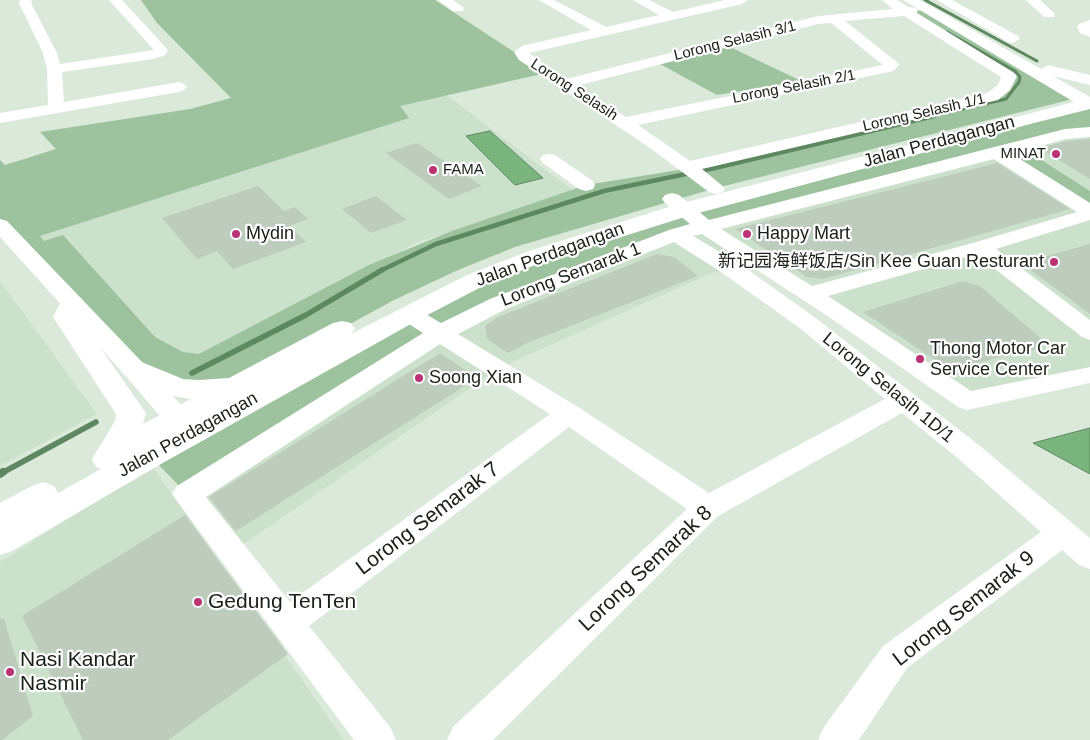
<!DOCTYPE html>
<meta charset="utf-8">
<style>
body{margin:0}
canvas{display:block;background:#dae9da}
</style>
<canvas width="1090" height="740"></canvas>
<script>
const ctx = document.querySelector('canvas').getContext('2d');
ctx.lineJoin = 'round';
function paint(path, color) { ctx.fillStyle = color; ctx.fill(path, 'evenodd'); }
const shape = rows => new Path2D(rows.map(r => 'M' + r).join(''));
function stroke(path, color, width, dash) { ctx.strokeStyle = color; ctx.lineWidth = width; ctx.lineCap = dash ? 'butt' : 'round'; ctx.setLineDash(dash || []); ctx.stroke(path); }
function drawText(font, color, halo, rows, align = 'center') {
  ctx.font = font + ' Arial,"Noto Sans SC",sans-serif'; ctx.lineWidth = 4.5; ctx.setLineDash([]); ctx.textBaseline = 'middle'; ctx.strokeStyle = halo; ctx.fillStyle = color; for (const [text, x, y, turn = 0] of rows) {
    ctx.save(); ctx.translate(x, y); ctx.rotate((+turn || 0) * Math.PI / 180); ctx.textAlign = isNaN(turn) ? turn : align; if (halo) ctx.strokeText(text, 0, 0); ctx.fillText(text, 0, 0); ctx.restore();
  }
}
paint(shape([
 [445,94,579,195,417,242,198,366,169,366,40,236,408,118,399,106],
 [1090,114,1090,373,967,401,755,260,707,275,499,368,232,552,187,494,409,314],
 [0,281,97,414,0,466],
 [152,466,344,740,0,740,0,562]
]), '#cbe1cb');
paint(shape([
 [141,0,435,0,546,73,400,106,409,118,40,236,44,241,63,235,155,337,183,352,199,354,369,265,452,231,586,185,691,168,992,97,1008,76,908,12,927,10,1077,98,716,188,515,247,458,270,392,301,236,387,154,376,0,225,0,160,5,165,56,149,40,132,190,109,231,98,157,23],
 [728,46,801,81,717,95,658,63],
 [1090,105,1090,132,1021,147,1090,191,1090,211,997,154,676,234,498,304,187,494,150,456,537,256]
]), '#9cc39d');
const water = shape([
 [490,131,543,178,515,185,466,136,490,131],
 [1090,428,1090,474,1033,443,1090,428]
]);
paint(water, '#7bb57e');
stroke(water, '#5e8860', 1);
stroke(shape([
 [925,0,1037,61],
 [929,117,1006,99,1019,82,1020,77,1015,71,947,32]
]), '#5e8860', 3);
stroke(shape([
 [380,271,436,244,604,191,715,168,934,116]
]), '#5e8860', 4.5);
stroke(shape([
 [192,373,306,315,382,270],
 [0,474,96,422]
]), '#5e8860', 5.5);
stroke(shape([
 [0,474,3,472]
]), '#5e8860', 8);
paint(shape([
 [1090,139,1090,179,1039,148,1067,141],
 [417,143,482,186,449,199,386,153],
 [997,163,1070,209,823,279,807,277,735,229],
 [258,186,284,211,295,207,308,219,289,226,306,242,233,269,217,251,197,259,162,218],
 [376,196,407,220,371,233,342,209],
 [1090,244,1090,314,1032,271,1033,260],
 [657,254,674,257,698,276,527,343,508,353,487,339,485,326,498,317],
 [963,281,980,286,1043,340,1041,349,999,357,961,368,940,363,863,312],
 [440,353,477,378,236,531,209,497],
 [185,515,288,654,168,740,83,740,22,616],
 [0,619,4,619,33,716,2,740,0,740]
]), '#bdccbd');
paint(shape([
 [20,0,32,0,31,3,57,53,60,64,154,50,109,0,122,0,168,50,165,55,153,59,62,72,64,102,179,82,184,84,187,87,184,90,179,92,0,123,0,113,48,105,47,69,43,53,19,3,20,0],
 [438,0,453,0,464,8,463,11,453,11,438,0],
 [539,0,554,0,606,27,659,15,633,0,649,0,673,12,725,0,748,0,742,4,529,53,566,79,818,16,893,9,882,0,897,0,909,7,917,8,917,13,1014,73,1017,76,1010,90,998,100,702,169,725,188,723,192,716,194,709,192,650,148,519,60,514,52,522,46,591,30,539,0],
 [904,16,1001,77,998,85,987,93,690,161,638,125,893,71,899,65,897,62,845,21,904,16],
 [831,23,883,65,626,117,576,86,818,24,831,23],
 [937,0,952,0,1018,36,1020,39,1013,43,1008,42,937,0],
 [1026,0,1040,0,1055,14,1054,17,1044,17,1026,0],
 [1090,20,1090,37,1080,33,1077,27,1079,24,1090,20],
 [1090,127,1090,137,1066,139,1012,154,1090,203,1090,220,996,249,1090,320,1090,340,1082,337,976,254,828,296,971,391,1090,367,1090,383,967,410,958,407,826,315,702,234,693,236,737,262,817,319,980,446,1090,538,1090,569,1079,565,1062,550,907,668,859,740,818,740,824,727,883,646,1041,532,960,460,902,413,718,516,493,740,447,740,453,727,687,509,569,427,309,626,390,727,396,740,354,740,172,494,177,486,423,333,401,319,397,314,401,309,409,307,417,309,441,323,490,299,669,230,690,224,665,203,662,199,665,195,672,193,679,195,709,220,1065,129,1090,127],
 [994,159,1077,212,973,243,812,286,721,229,994,159],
 [674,242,721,272,801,329,885,399,709,493,578,407,458,334,506,309,674,242],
 [440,344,550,414,290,602,206,497,440,344],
 [549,154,555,155,593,181,595,185,593,189,586,191,579,189,543,163,540,159,543,155,549,154],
 [0,219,7,221,143,363,201,427,205,434,201,441,191,444,181,441,125,375,0,237,0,219]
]), '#fff');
paint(shape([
 [903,0,920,0,1041,69,1048,65,1090,75,1090,85,1053,76,1090,97,1090,109,1034,123,691,215,545,261,485,285,418,320,161,464,12,551,0,555,0,503,32,486,43,482,54,486,58,493,101,469,96,467,92,459,115,421,116,414,53,317,63,298,72,295,81,298,85,303,79,317,141,406,146,413,143,424,191,399,168,395,144,383,124,375,120,369,124,363,134,360,144,363,183,379,199,380,229,378,333,323,342,321,351,323,355,329,351,334,467,275,529,251,675,205,1074,102,903,0]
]), '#fff');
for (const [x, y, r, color] of [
 [1056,154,5,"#ba3374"],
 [433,170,5,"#ba3374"],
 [236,234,5,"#ba3374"],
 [747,234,5,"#ba3374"],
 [1054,262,5,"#ba3374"],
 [920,359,5,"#ba3374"],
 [419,378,5,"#ba3374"],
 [198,602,5,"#ba3374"],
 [10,672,5,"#ba3374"]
]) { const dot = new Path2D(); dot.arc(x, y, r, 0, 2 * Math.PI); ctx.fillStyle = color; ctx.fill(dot); stroke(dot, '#fff', 2); }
drawText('15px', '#191f19', '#fff', [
 ["Lorong Selasih 3/1",735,41,-14],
 ["Lorong Selasih 2/1",794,87,-11],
 ["Lorong Selasih",574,90,33],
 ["Lorong Selasih 1/1",924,113,-13]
]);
drawText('15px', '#191f19', '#fff', [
 ["MINAT",1046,154],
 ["FAMA",443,170,"left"]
], 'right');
drawText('18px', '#191f19', '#fff', [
 ["Jalan Perdagangan",939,142,-15],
 ["Jalan Perdagangan",550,255,-20],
 ["Lorong Semarak 1",571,275,-21],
 ["Lorong Selasih 1D/1",888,388,39],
 ["Jalan Perdagangan",188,435,-29]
]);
drawText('18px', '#191f19', '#fff', [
 ["Mydin",246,234],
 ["Happy Mart",757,234],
 ["新记园海鲜饭店/Sin Kee Guan Resturant",1044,262,"right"],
 ["Thong Motor Car",930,349],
 ["Service Center",930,370],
 ["Soong Xian",429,378]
], 'left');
drawText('21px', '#191f19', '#fff', [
 ["Lorong Semarak 7",428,519,-37],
 ["Lorong Semarak 8",646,569,-43],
 ["Lorong Semarak 9",964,609,-38]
]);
drawText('21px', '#191f19', '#fff', [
 ["Gedung TenTen",208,602],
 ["Nasi Kandar",20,660],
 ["Nasmir",20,684]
], 'left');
</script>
